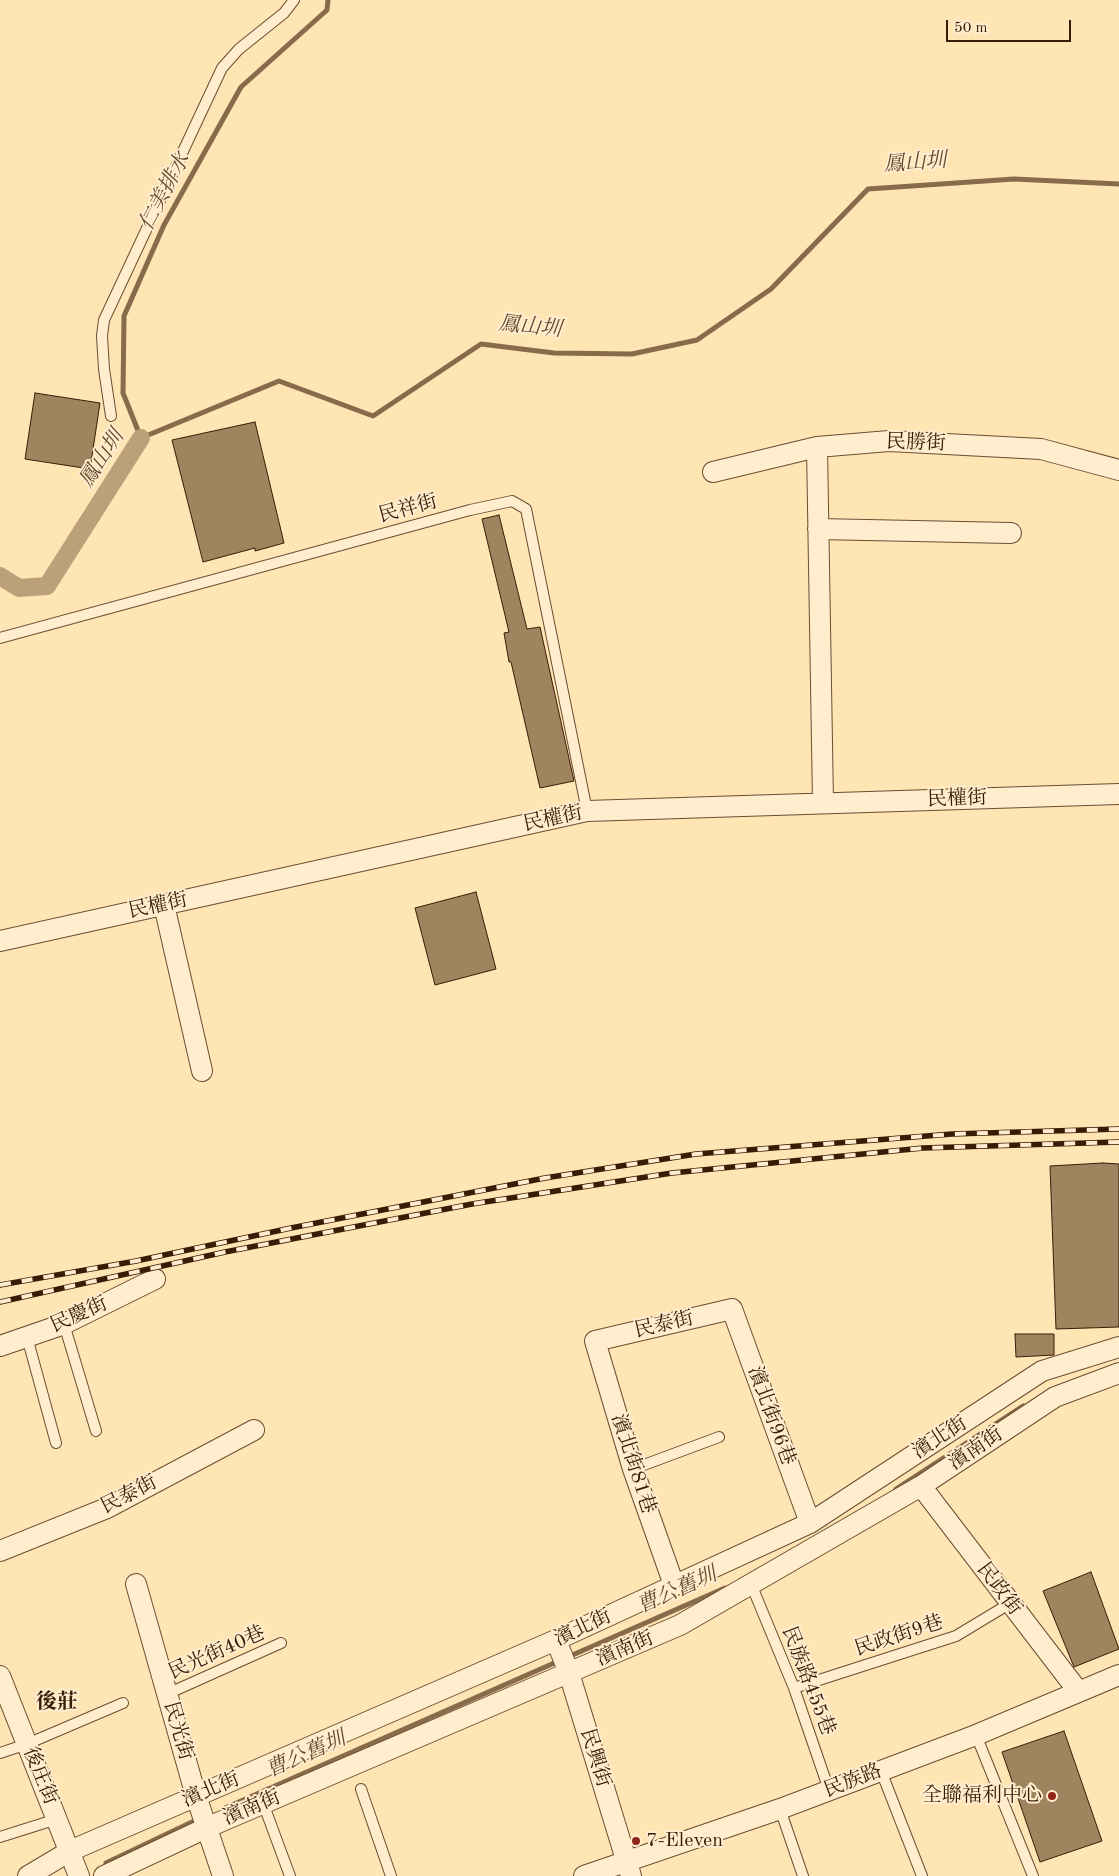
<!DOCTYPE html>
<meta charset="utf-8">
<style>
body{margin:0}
#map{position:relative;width:1119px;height:1876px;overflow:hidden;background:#ffe4b4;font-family:"Old Standard TT",serif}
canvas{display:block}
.scale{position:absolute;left:946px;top:20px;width:125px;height:22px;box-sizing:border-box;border:2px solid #391c06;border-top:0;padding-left:6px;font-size:15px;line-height:18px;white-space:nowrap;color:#391c06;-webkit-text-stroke:4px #ffedce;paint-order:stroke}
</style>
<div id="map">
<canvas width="1119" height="1876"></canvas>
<div class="scale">50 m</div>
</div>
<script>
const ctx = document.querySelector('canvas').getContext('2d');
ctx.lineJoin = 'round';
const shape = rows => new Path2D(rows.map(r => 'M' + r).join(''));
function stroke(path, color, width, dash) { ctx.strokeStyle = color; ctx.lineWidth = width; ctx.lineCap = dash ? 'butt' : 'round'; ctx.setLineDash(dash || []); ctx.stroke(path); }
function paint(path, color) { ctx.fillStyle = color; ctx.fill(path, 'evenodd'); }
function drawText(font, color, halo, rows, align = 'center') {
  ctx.font = font + ' "Old Standard TT","Noto Serif TC",serif'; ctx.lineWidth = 4; ctx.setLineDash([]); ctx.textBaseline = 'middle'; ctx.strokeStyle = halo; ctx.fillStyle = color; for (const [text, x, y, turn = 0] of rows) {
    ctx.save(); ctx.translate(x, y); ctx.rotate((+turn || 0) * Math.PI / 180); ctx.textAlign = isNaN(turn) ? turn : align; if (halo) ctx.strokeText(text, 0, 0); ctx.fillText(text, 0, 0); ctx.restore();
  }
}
stroke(shape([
 [328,0,327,10,241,87,164,225,124,316,123,393,141,438,279,381,373,416,481,344,554,353,632,354,697,340,771,289,868,189,1014,179,1119,184],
 [896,1489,1023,1406],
 [568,1657,725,1588],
 [225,1808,561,1660],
 [106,1863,192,1822]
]), '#886b4b', 5);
stroke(shape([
 [0,576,19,588,47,586,141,438]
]), '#bca079', 18);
const building = shape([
 [35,393,100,403,90,469,25,459,35,393],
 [255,422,284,543,255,551,255,548,203,562,172,440,255,422],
 [499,515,527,629,540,627,574,781,540,788,511,662,509,662,504,633,509,632,482,519,499,515],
 [476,892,496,969,435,985,415,908,476,892],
 [1103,1163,1119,1164,1119,1327,1056,1329,1050,1166,1103,1163],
 [1015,1334,1054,1334,1054,1355,1016,1357,1015,1334],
 [1091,1572,1119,1649,1074,1667,1043,1591,1091,1572],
 [1064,1731,1102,1841,1040,1862,1002,1752,1064,1731]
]);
paint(building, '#a08460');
stroke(building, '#391c06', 1);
const lane = shape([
 [111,416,104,369,102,336,104,320,222,68,239,49,284,13,294,0],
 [0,638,470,510,512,501,526,509,587,811],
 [64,1324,96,1431],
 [27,1337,56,1443],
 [633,1469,719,1437],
 [751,1584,794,1688,829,1790],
 [794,1688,956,1636,1009,1604],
 [167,1694,281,1643],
 [976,1735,1033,1876],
 [0,1753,27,1744,123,1703],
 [881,1771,922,1876],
 [361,1789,391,1876],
 [263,1803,290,1876],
 [780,1809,803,1876],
 [0,1837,57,1819]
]);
const street = shape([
 [817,447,823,803],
 [713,472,817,447,889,441,1041,449,1119,470],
 [818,529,1011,533],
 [164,905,202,1071],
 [0,941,587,811,1119,794],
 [0,1346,64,1324,155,1279],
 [921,1486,1078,1691],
 [0,1551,107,1508,254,1430],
 [136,1584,196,1796,223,1876],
 [674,1585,633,1469,595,1341,732,1309,810,1523],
 [556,1640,569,1673,631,1876],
 [0,1676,79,1876],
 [28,1876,70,1851,556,1640,810,1523,1042,1371,1119,1347],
 [104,1876,206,1828,680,1625,921,1486,1055,1397,1119,1373],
 [584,1876,780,1809,976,1735,1119,1675]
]);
stroke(lane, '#6a4e32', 12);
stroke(street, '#6a4e32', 22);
stroke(lane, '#ffedce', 10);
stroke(street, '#ffedce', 20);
const rail = shape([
 [0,1285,136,1261,291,1228,545,1178,696,1154,952,1134,1119,1129],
 [0,1302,225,1252,472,1204,672,1173,923,1148,1119,1142]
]);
stroke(rail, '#391c06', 5.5);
stroke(rail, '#ffedce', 4, [11]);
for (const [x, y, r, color] of [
 [1052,1796,5,"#8f2418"],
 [636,1841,5,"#8f2418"]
]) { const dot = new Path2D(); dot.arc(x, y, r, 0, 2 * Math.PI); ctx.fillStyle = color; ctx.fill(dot); stroke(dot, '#ffedce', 2); }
drawText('20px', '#391c06', '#ffedce', [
 ["民勝街",916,443,2],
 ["民祥街",408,509,-15],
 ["民權街",957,799,-2],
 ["民權街",553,819,-12],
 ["民權街",158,906,-12],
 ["民慶街",79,1315,-24],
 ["民泰街",664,1325,-13],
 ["濱北街96巷",771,1416,70],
 ["濱北街",940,1438,-33],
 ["濱南街",976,1449,-34],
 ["濱北街81巷",633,1464,72],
 ["民泰街",129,1495,-27],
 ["民政街",999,1589,53],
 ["濱北街",583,1628,-25],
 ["民政街9巷",899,1636,-18],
 ["濱南街",625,1649,-23],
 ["民光街40巷",217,1653,-24],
 ["民族路455巷",808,1681,69],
 ["民光街",178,1731,74],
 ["民興街",595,1758,73],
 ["後庄街",40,1776,68],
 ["民族路",853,1781,-21],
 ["濱北街",211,1790,-23],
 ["濱南街",252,1808,-23]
]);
drawText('20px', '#391c06', '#ffedce', [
 ["全聯福利中心",1042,1796],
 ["7-Eleven",646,1841,"left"]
], 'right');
drawText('italic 21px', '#674a2e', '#ffedce', [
 ["鳳山圳",915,163,-4],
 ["仁美排水",165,192,-62],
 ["鳳山圳",530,327,6],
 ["鳳山圳",102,459,-57],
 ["曹公舊圳",677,1591,-24],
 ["曹公舊圳",306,1755,-24]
]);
drawText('bold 21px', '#391c06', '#ffedce', [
 ["後莊",57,1702]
]);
</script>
